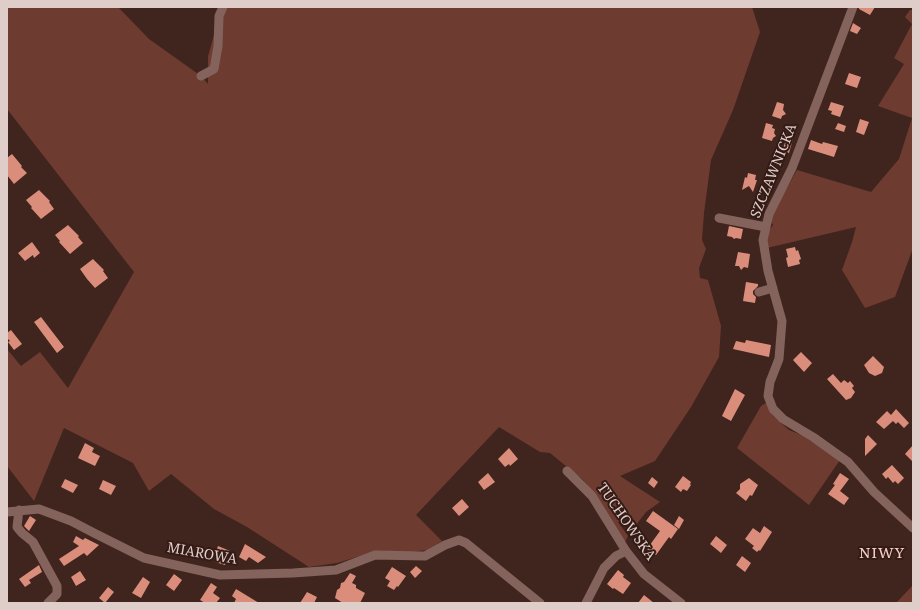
<!DOCTYPE html>
<style>
body{margin:0}
#map{position:relative;width:920px;height:610px;overflow:hidden;background:#40241e;font-family:"Noto Serif",serif}
canvas{display:block}
.frame{position:absolute;inset:0;border:8px solid #dfcdc9;pointer-events:none}
</style>
<div id="map">
<canvas width="920" height="610"></canvas>
<div class="frame"></div>
</div>
<script>
const ctx = document.querySelector('canvas').getContext('2d');
ctx.lineJoin = 'round';
function paint(path, color) { ctx.fillStyle = color; ctx.fill(path, 'evenodd'); }
const shape = rows => new Path2D(rows.map(r => 'M' + r).join(''));
function stroke(path, color, width, dash) { ctx.strokeStyle = color; ctx.lineWidth = width; ctx.lineCap = dash ? 'butt' : 'round'; ctx.setLineDash(dash || []); ctx.stroke(path); }
function drawText(font, color, halo, rows, align = 'center') {
  ctx.font = font + ' "Noto Serif",serif'; ctx.lineWidth = 4; ctx.setLineDash([]); ctx.textBaseline = 'middle'; ctx.strokeStyle = halo; ctx.fillStyle = color; for (const [text, x, y, turn = 0] of rows) {
    ctx.save(); ctx.translate(x, y); ctx.rotate((+turn || 0) * Math.PI / 180); ctx.textAlign = isNaN(turn) ? turn : align; if (halo) ctx.strokeText(text, 0, 0); ctx.fillText(text, 0, 0); ctx.restore();
  }
}
paint(shape([
 [7,7,118,7,149,39,201,76,208,84,208,56,222,7,752,7,760,32,733,110,711,160,704,213,702,240,706,249,699,268,700,278,708,280,721,326,719,357,691,407,655,461,620,476,660,502,646,512,636,525,625,516,618,522,628,536,624,544,599,501,583,480,550,453,540,452,499,427,416,515,442,541,427,550,402,553,377,551,337,563,309,567,247,527,214,509,171,474,149,491,133,463,64,428,34,501,7,466,7,349,21,366,40,352,68,388,134,272,7,109],
 [910,10,913,10,913,248,895,297,865,308,842,270,852,242,856,227,767,248,767,233,773,225,770,218,797,170,871,192,899,159,912,118,878,106,904,64,894,58,912,24,905,17],
 [766,403,773,416,789,430,804,436,840,460,809,505,737,448,761,406],
 [913,585,913,603,896,603]
]), '#6e3b30');
paint(shape([
 [859,7,875,7,870,15,859,9],
 [853,23,861,28,857,34,850,31],
 [849,73,861,77,857,88,845,84],
 [777,102,784,104,783,110,786,114,782,116,781,119,772,116],
 [831,102,844,106,840,117,831,114,832,111,828,110],
 [860,119,869,122,864,135,856,132],
 [766,123,773,125,772,128,775,129,774,133,776,136,773,138,772,141,762,138],
 [838,123,846,126,844,132,835,129],
 [787,137,793,139,789,153,782,151],
 [811,140,822,144,823,142,838,146,834,157,808,149],
 [12,154,22,166,21,167,27,173,14,184,7,175,7,158],
 [748,173,756,175,755,180,757,180,753,192,749,186,742,190,745,177,747,178],
 [39,190,50,201,49,202,54,209,41,219,31,208,32,207,26,200],
 [68,225,79,236,78,237,83,243,70,254,59,242,60,241,55,235],
 [729,226,743,229,741,239,736,238,734,239,732,237,727,236],
 [32,242,40,253,34,258,33,255,25,261,18,253],
 [795,247,796,251,798,250,801,259,799,260,800,264,788,267,786,258,788,257,786,249],
 [738,252,750,254,748,268,744,267,741,270,739,266,735,266],
 [93,259,104,270,103,271,108,278,95,288,87,279,80,269],
 [746,282,758,284,758,286,753,291,753,294,756,297,755,303,743,301],
 [41,317,64,347,57,353,34,322],
 [11,330,22,344,14,350,8,342,10,341,7,338,7,333],
 [746,340,771,345,769,357,733,349,736,341,745,343],
 [801,352,812,363,804,372,793,360],
 [873,356,884,367,882,373,875,376,869,373,864,365],
 [833,374,841,383,844,380,848,383,850,381,854,386,852,388,855,392,851,398,846,400,827,379],
 [735,389,745,395,731,421,722,416],
 [896,409,909,423,904,428,898,422,896,424,893,421,884,429,876,422,887,411,891,415],
 [868,435,877,444,865,456,865,439],
 [85,443,94,448,92,452,100,456,95,466,78,458],
 [913,445,913,462,905,454],
 [509,448,518,459,510,466,509,464,505,467,498,459],
 [892,465,904,478,898,484,895,481,893,483,888,477,886,479,882,474],
 [488,473,495,482,484,490,478,482],
 [840,473,849,479,840,491,849,498,844,505,828,494,835,485,833,484],
 [683,476,691,482,690,484,691,485,687,491,683,489,681,492,675,487],
 [652,477,658,482,654,488,648,483],
 [749,478,758,485,752,496,750,495,746,501,736,493,740,489,740,484],
 [65,479,78,485,73,493,61,487],
 [103,480,116,486,111,495,99,489],
 [462,499,469,507,459,516,452,508],
 [653,511,678,529,671,539,669,537,656,555,647,549,660,531,646,521],
 [30,516,36,520,29,531,24,526],
 [679,516,684,520,679,529,674,525],
 [764,526,772,532,760,551,759,550,757,552,752,548,754,546,745,539,753,528,760,533],
 [76,536,83,540,85,538,99,545,87,556,84,553,64,566,59,559,79,546,73,542],
 [716,536,727,545,721,553,710,544],
 [245,544,266,557,258,563,249,557,246,561,239,557],
 [218,546,230,551,225,565,215,562,217,555,215,554],
 [742,556,751,563,745,572,736,565],
 [39,565,42,572,29,580,31,583,25,587,19,579],
 [416,566,422,571,415,578,410,572],
 [392,567,406,576,398,587,397,586,394,590,387,586,390,581,385,578],
 [618,570,624,575,623,577,631,583,623,594,614,588,613,589,607,584],
 [80,571,86,580,76,586,71,577],
 [350,573,356,576,352,583,356,585,356,588,365,593,360,603,343,603,335,598,337,590,340,588,341,583,344,582],
 [174,574,182,580,174,591,166,585],
 [143,577,150,582,141,598,132,593],
 [211,583,217,587,213,593,220,598,216,603,205,603,200,600],
 [108,587,114,592,105,603,99,598],
 [236,589,259,603,234,603,236,599,232,596],
 [307,592,317,597,314,603,300,603],
 [644,595,654,603,638,603]
]), '#db8d7b');
stroke(shape([
 [853,7,792,168,769,214,763,240,768,271,782,321,779,359,770,382,768,396,773,409,783,419,813,437,848,462,874,492,913,528],
 [201,76,214,69,218,46,219,16,223,7],
 [719,218,766,227],
 [759,292,773,288],
 [567,471,592,496,626,551,644,574,681,603],
 [19,510,17,527,22,533,33,542,57,586,57,594,48,603],
 [7,512,39,509,71,521,94,533,144,558,220,575,293,573,336,570,375,555,425,556,445,545,459,540,466,543,540,603],
 [586,603,604,568,616,556,626,551]
]), '#83635c', 9);
drawText('14px', '#dfcdc9', '#351b15', [
 ["SZCZAWNICKA",774,171,-68],
 ["TUCHOWSKA",626,522,55],
 ["MIAROWA",202,554,10]
]);
ctx.letterSpacing = '1px';
drawText('15px', '#f3cec6', '#351b15', [
 ["NIWY",882,554]
]);
ctx.letterSpacing = '0px';
</script>
